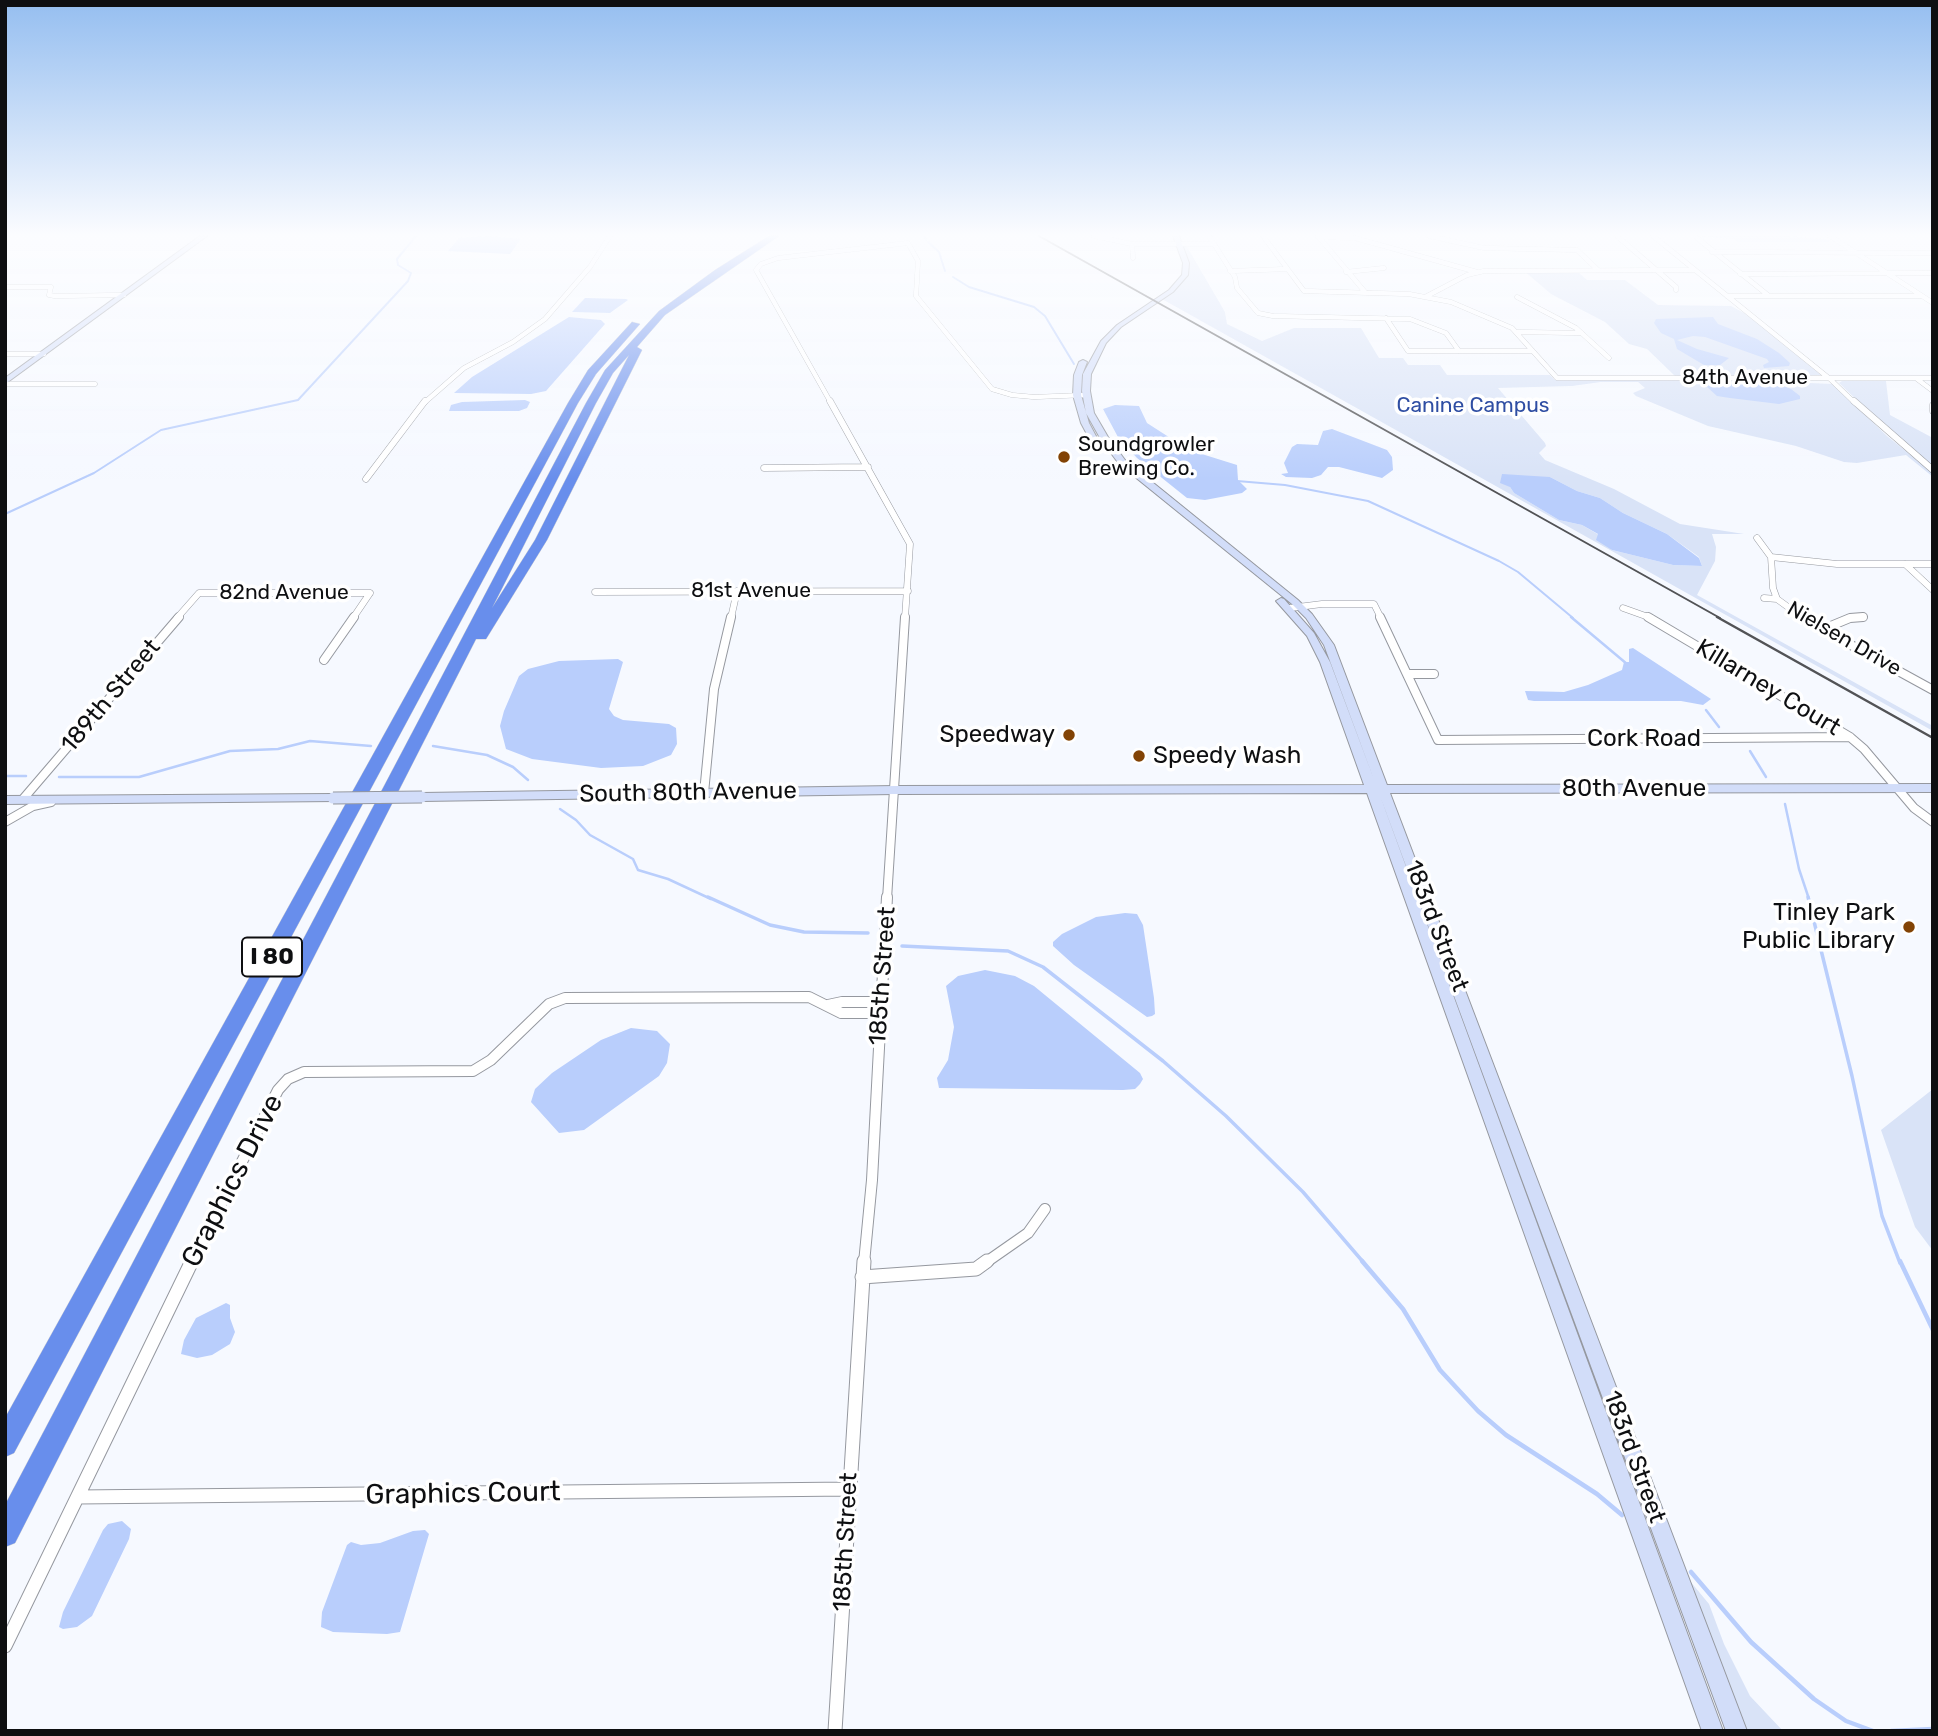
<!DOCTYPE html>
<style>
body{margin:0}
#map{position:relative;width:1938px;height:1736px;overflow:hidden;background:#f6f9ff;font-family:Rubik,sans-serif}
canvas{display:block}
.frame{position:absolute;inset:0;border:7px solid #0e0f11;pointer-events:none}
</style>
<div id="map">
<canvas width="1938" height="1736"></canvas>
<div class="frame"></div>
</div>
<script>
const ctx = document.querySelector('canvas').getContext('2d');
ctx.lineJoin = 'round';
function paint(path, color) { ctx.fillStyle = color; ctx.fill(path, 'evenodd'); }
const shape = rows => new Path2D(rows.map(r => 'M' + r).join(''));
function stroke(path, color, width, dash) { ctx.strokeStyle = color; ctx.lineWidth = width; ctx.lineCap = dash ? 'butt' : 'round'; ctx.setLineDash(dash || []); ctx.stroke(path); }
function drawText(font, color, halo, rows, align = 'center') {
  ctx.font = font + ' Rubik,sans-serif'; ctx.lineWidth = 7; ctx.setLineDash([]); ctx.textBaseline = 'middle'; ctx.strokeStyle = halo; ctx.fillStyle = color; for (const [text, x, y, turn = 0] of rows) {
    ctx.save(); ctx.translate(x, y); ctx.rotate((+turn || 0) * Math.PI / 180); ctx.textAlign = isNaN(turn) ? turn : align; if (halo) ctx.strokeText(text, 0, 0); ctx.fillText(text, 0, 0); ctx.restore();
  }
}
paint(shape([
 [1700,236,1786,236,1826,239,1830,242,1738,242,1733,239],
 [1186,245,1225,312,1227,324,1262,341,1294,328,1361,328,1379,358,1403,358,1408,365,1440,365,1447,375,1550,375,1555,380,1740,380,1833,384,1887,436,1933,473,1933,477,1906,455,1857,463,1844,462,1796,446,1708,426,1636,396,1633,393,1645,388,1638,382,1601,382,1572,386,1498,388,1545,443,1546,446,1539,453,1545,460,1614,489,1680,524,1744,534,1712,534,1716,547,1715,561,1697,595,1933,726,1933,731,1162,299,1185,279,1189,264,1182,246],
 [1550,477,1577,491,1600,498,1623,513,1667,534,1699,557,1702,566,1673,565,1612,550,1599,535,1582,525,1559,520,1514,493,1510,487],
 [1523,270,1576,270,1587,280,1625,280,1658,305,1731,306,1748,315,1821,375,1675,376,1647,349,1629,344,1605,322,1551,294],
 [1842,381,1886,381,1890,415,1933,438,1933,467,1894,436,1839,383],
 [1933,1089,1933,1251,1915,1227,1881,1130],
 [1690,1581,1709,1604,1724,1644,1750,1696,1783,1731,1747,1731]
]), '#d9e3f7');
paint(shape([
 [489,236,521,239,510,254,448,251,459,238],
 [585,298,626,299,628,300,610,313,572,312],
 [569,317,601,320,605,324,546,391,531,394,454,393,472,377],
 [1713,317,1718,324,1757,339,1779,353,1790,363,1789,366,1764,368,1763,365,1769,362,1767,359,1705,337,1693,336,1677,340,1697,349,1729,358,1720,365,1704,365,1677,349,1674,339,1661,333,1654,323,1656,319],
 [1728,382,1734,385,1776,383,1791,389,1800,396,1800,399,1779,404,1730,398,1717,396,1706,386],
 [525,400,530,402,527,408,519,411,449,411,451,405,462,402],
 [1115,405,1139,406,1147,423,1189,450,1237,465,1238,480,1247,489,1242,493,1205,500,1187,498,1137,458,1119,439,1103,409],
 [1332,429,1387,450,1392,457,1393,470,1382,478,1339,467,1328,467,1321,475,1312,478,1286,477,1281,474,1288,473,1284,463,1292,447,1297,444,1318,445,1323,431],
 [1502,474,1550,477,1577,491,1600,498,1623,513,1667,534,1699,558,1702,566,1673,565,1612,550,1596,540,1598,534,1582,525,1559,520,1514,493,1510,487,1500,483],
 [1633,648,1711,699,1703,705,1681,701,1534,701,1528,700,1525,691,1564,692,1588,685,1622,670,1624,662,1629,662,1629,649],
 [618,659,623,662,609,709,614,716,623,720,669,724,676,728,677,744,671,755,643,766,601,768,532,759,506,749,500,726,504,711,519,676,528,669,559,661],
 [1125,913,1137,914,1143,925,1154,998,1155,1014,1152,1016,1147,1017,1074,965,1053,946,1053,942,1062,934,1096,917],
 [985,970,1015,976,1034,986,1140,1073,1143,1079,1140,1084,1135,1089,1123,1090,939,1088,937,1078,948,1060,954,1027,946,986,958,976],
 [631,1028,657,1031,670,1044,667,1063,659,1076,584,1130,559,1133,531,1102,535,1089,552,1073,601,1040],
 [226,1303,230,1305,230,1318,235,1332,230,1344,212,1355,197,1358,181,1354,184,1340,196,1318],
 [122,1521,131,1529,129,1539,92,1616,77,1627,63,1629,59,1627,63,1612,103,1530,108,1524],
 [413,1531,425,1530,429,1534,400,1632,387,1634,333,1632,321,1627,322,1612,347,1545,351,1542,361,1545,380,1543]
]), '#b9cefc');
stroke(shape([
 [924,236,926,240],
 [928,242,939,252,945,271],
 [953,277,969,287,1034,307,1045,316,1074,364],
 [1237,481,1285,485,1368,501,1499,561,1518,572,1573,618],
 [5,514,94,473,161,430,298,400,408,281,411,273,398,265,397,259,416,236]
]), '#b9cefc', 2);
stroke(shape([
 [1571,617,1627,664],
 [1706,710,1719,727],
 [433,746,487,755,513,767,528,780],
 [1750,751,1766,777],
 [5,776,26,776],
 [59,777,139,777,230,751,278,749,310,741,371,746],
 [1785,804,1799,869,1809,899],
 [560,809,576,820,590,835,633,859,638,870,668,879,711,899]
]), '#b9cefc', 2.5);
stroke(shape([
 [708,897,770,925,804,932,868,933],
 [1808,897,1852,1076,1882,1216,1900,1263],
 [902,946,1008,951,1043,967,1163,1061,1226,1116,1303,1192,1364,1263]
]), '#b9cefc', 3.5);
stroke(shape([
 [1362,1261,1403,1309,1440,1370,1478,1411,1506,1435,1597,1494,1622,1515],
 [1900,1261,1933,1330],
 [1691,1572,1751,1642,1814,1699,1846,1721,1873,1731],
 [1891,1731,1933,1729]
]), '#b9cefc', 4.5);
const streetFar4 = shape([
 [1094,236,1132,244,1213,244],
 [1209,236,1235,277,1237,288,1258,313,1273,316,1410,319,1446,333,1459,351],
 [1263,236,1304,291,1409,294,1451,302,1512,328,1557,378,1933,378],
 [1318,236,1365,292],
 [1429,236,1484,248,1577,250,1598,270],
 [1617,236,1676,287,1676,290],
 [1653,236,1830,379,1855,403],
 [1830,236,1933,303],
 [1318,237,1355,238,1477,272],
 [1697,238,1769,296],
 [1132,244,1133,258],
 [1712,252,1933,253],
 [1230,271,1287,269],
 [1346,272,1384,268],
 [1740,274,1933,273],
 [5,287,51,287,49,295,55,296,124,295],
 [1427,296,1467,275,1484,271,1694,270],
 [1727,296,1921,296],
 [1517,297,1576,328,1609,358],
 [1386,318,1408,351,1532,351],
 [1517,332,1581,333],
 [5,354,44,354],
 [1917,379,1933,391],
 [5,384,95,384],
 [424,403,464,368,513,342,545,319,590,267,610,236],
 [831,403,756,270,761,264,778,258,908,243,918,261,916,296,992,389,1012,395,1034,397,1085,395]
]);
const streetFar3 = shape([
 [830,401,910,544,905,618],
 [1854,401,1933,470],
 [1933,405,1933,411],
 [764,468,868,467],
 [366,479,425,401],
 [1757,538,1771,557,1773,588,1777,599,1803,618],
 [1771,557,1837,564,1933,564],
 [1905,564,1933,590],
 [595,592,908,591],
 [1764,598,1777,599],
 [1290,608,1322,604,1374,604,1381,618],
 [1623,608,1651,618],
 [177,618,199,593,370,593],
 [353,618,370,593],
 [731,618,737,591],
 [1849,618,1863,617]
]);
const streetFar2 = shape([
 [1380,617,1438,740,1850,737],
 [1648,617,1850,737,1864,749,1914,808,1933,822],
 [1800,617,1933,690],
 [1821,630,1850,618,1863,617],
 [324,660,354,617],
 [1408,674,1434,674],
 [704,793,714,689,731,617],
 [23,799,179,617],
 [5,822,33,806,51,802],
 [887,899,905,617]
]);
const streetFar1 = shape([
 [828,1005,842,1002,881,1002],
 [191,1263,278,1090,288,1079,304,1072,473,1071,491,1060,549,1004,565,998,809,997,841,1013,880,1013],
 [864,1263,872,1180,887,897],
 [985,1263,1028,1233,1045,1209]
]);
const street = shape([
 [862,1277,976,1269,987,1261],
 [78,1497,849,1489],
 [5,1646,192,1261],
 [835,1731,864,1261]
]);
const secondary = shape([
 [200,236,207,236,5,384,5,378,200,236],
 [1173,236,1179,236,1189,263,1188,275,1173,292,1121,327,1106,343,1091,374,1090,391,1094,413,1108,437,1125,460,1298,600,1312,614,1334,645,1387,785,1933,784,1933,792,1390,793,1747,1731,1726,1731,1379,793,1723,1731,1702,1731,1367,793,895,794,422,801,416,797,422,793,895,786,1364,785,1320,662,1307,636,1276,601,1281,598,1284,599,1314,633,1330,662,1376,785,1324,645,1306,618,1292,604,1119,464,1100,438,1086,413,1082,391,1083,374,1101,341,1117,325,1169,290,1182,275,1183,263,1173,236],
 [1083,360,1087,362,1082,375,1081,395,1089,423,1097,438,1093,440,1089,438,1081,423,1073,395,1074,375,1079,362,1083,360],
 [333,794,339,798,337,801,5,804,5,796,333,794]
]);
const highway = shape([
 [769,236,779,236,665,315,637,347,642,350,547,540,486,639,476,639,15,1543,5,1547,5,1505,586,403,605,370,659,311,715,270,769,236],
 [629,355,535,540,492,608,596,403,613,373,629,355],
 [632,322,640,324,596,374,578,403,14,1453,5,1457,5,1418,568,403,588,370,632,322]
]);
stroke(streetFar4, '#95989f', 5);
stroke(streetFar3, '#95989f', 7);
stroke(streetFar2, '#95989f', 10);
stroke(streetFar1, '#95989f', 12);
stroke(street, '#95989f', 15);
stroke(secondary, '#95989f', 2);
stroke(highway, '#d4d4d4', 1);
stroke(streetFar4, '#fff', 4.5);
stroke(streetFar3, '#fff', 6);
stroke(streetFar2, '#fff', 8);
stroke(streetFar1, '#fff', 10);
stroke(street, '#fff', 13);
paint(secondary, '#d2ddf9');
paint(highway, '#688eec');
stroke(shape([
 [1039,236,1720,618]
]), '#525356', 2);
stroke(shape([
 [1717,617,1933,738]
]), '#525356', 2.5);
const secondaryBridge = shape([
 [333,798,422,797]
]);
stroke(secondaryBridge, '#95989f', 13, []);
stroke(secondaryBridge, '#d2ddf9', 11);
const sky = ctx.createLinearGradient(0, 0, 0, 479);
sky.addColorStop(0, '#95bef0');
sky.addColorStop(0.49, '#fbfcff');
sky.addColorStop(1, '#fbfcff00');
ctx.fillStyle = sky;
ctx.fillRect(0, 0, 1938, 479);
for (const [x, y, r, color] of [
 [1064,457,7,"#824305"],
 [1069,735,7,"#824305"],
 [1139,756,7,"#824305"],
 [1909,927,7,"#824305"]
]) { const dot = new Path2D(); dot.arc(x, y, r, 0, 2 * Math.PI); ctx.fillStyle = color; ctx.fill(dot); stroke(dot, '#fff', 2.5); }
drawText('21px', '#0e0f11', '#fff', [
 ["84th Avenue",1745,378],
 ["81st Avenue",751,591],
 ["82nd Avenue",284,593],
 ["Nielsen Drive",1844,639,30]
]);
drawText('21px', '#2f4ea3', '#fff', [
 ["Canine Campus",1473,406]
]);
drawText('21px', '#0e0f11', '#fff', [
 ["Soundgrowler",1078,445],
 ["Brewing Co.",1078,469]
], 'left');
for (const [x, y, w] of [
 [272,957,60]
]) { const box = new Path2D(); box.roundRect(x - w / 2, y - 19.5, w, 39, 5); ctx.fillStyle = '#fff'; ctx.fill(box); stroke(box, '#0e0f11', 2); }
drawText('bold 23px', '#0e0f11', null, [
 ["I 80",272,957]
]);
drawText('24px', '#0e0f11', '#fff', [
 ["Killarney Court",1768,688,31],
 ["189th Street",111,696,-50],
 ["Cork Road",1644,739],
 ["80th Avenue",1634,789],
 ["South 80th Avenue",688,793,-1],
 ["183rd Street",1436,926,69],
 ["185th Street",883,976,-86],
 ["183rd Street",1634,1457,70],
 ["185th Street",846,1542,-87]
]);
drawText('24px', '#0e0f11', '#fff', [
 ["Speedway",1055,735],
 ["Speedy Wash",1153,756,"left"],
 ["Tinley Park",1895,913],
 ["Public Library",1895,941]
], 'right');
drawText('28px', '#0e0f11', '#fff', [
 ["Graphics Drive",233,1181,-63],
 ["Graphics Court",463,1494,-1]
]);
</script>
